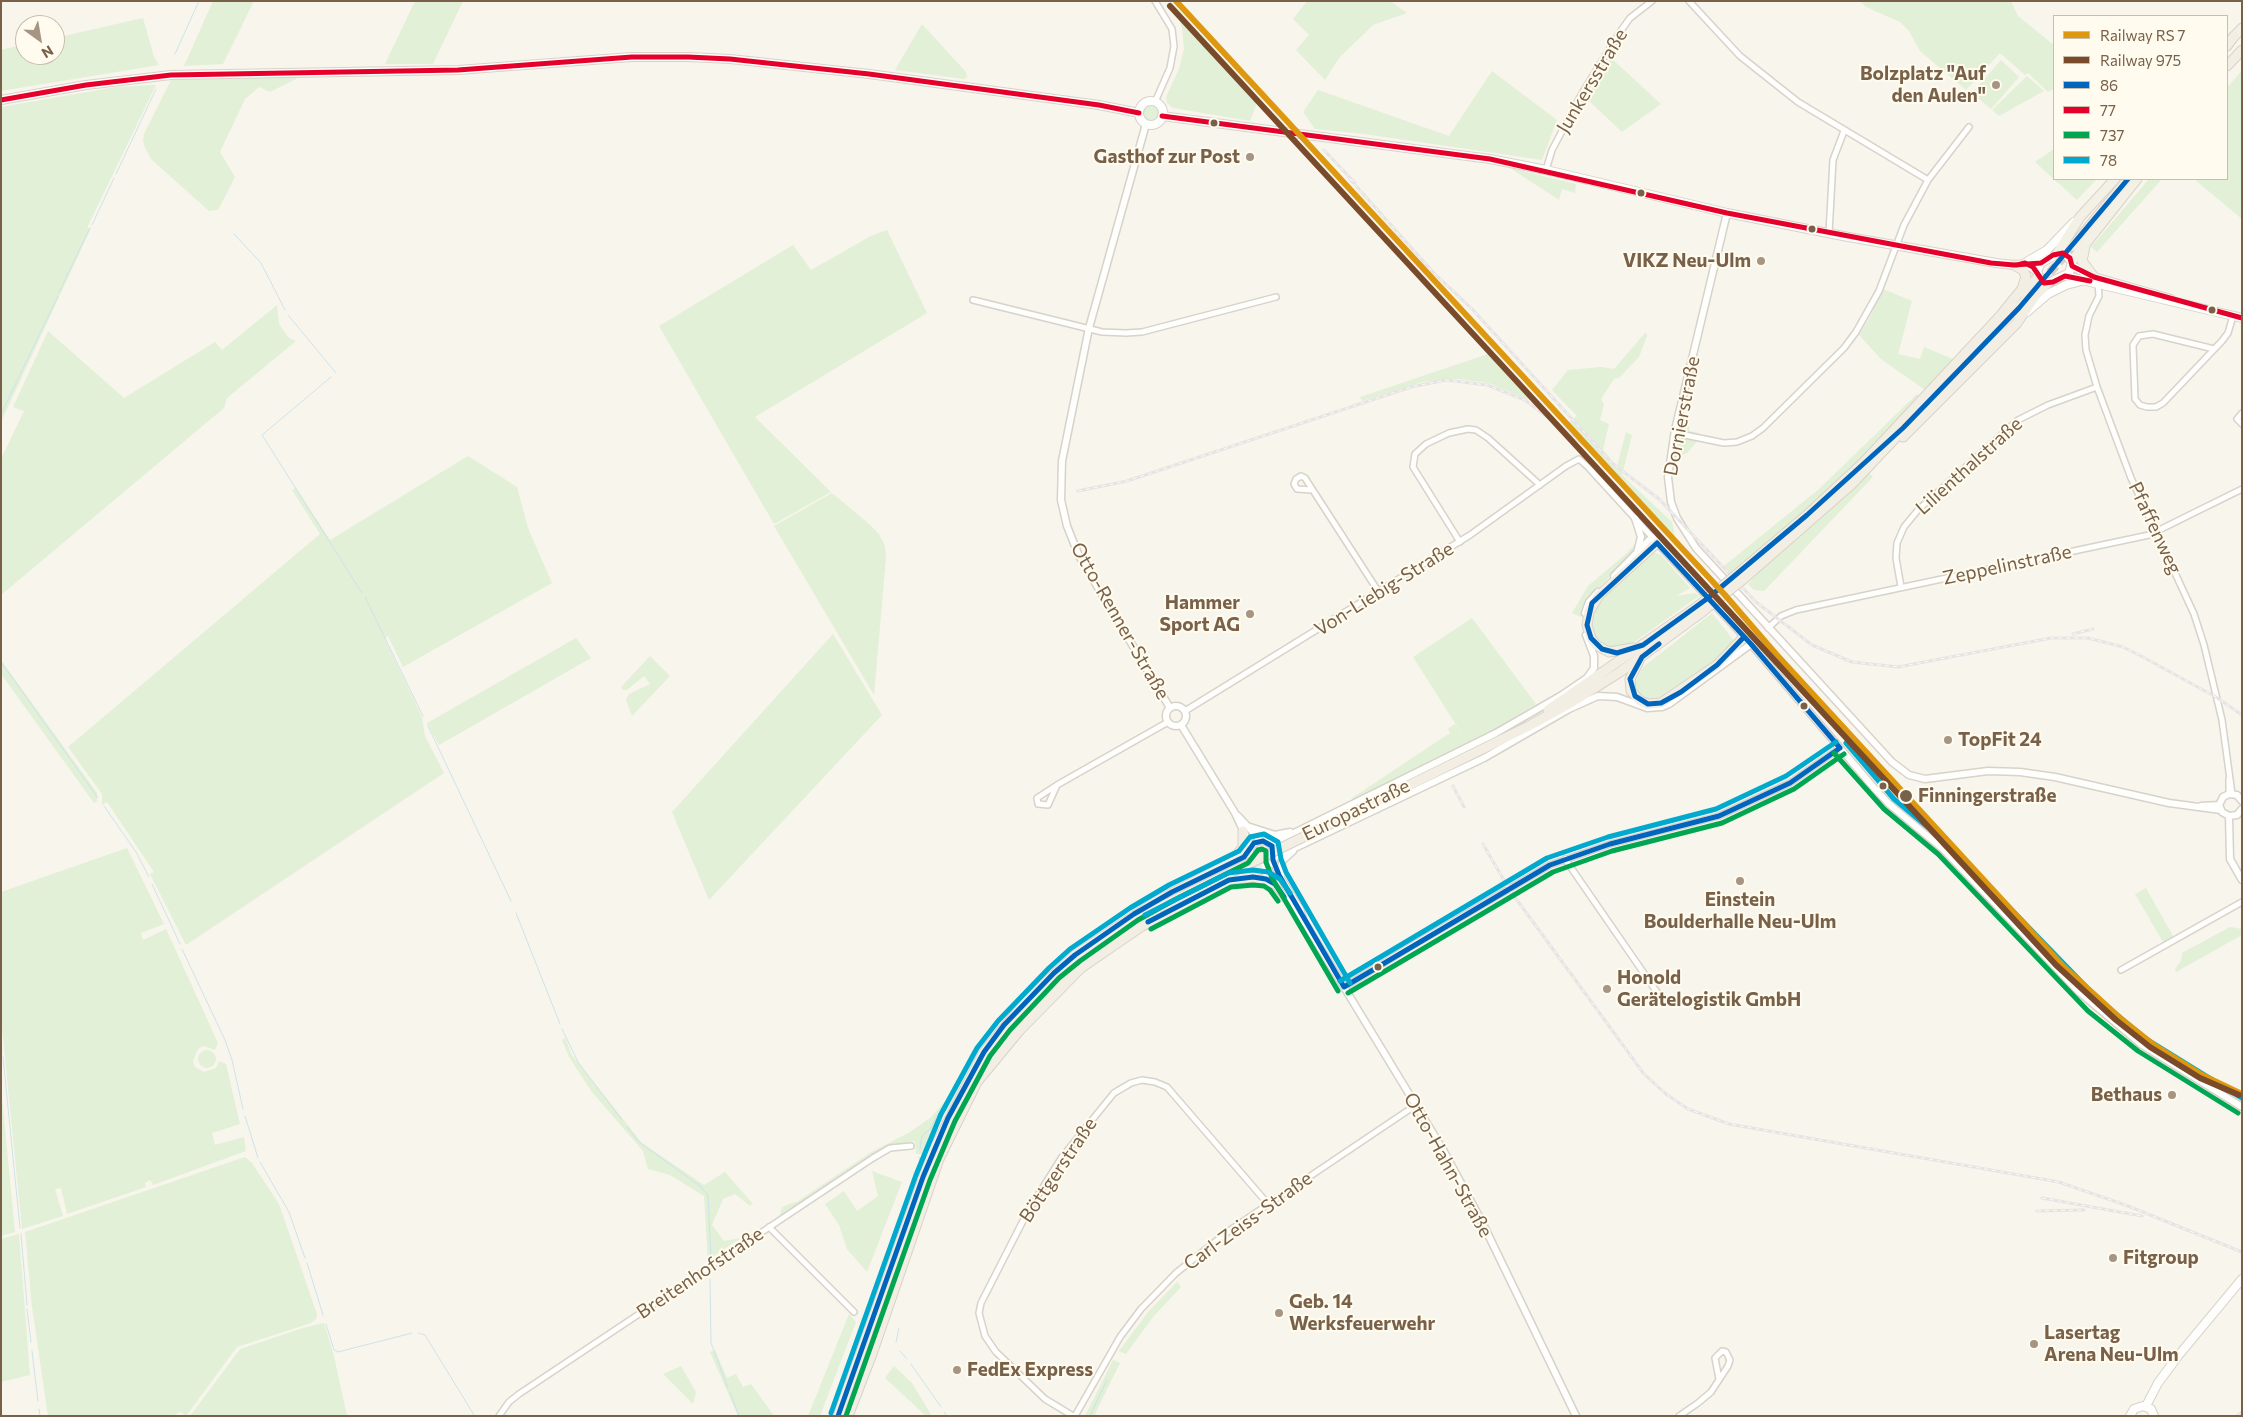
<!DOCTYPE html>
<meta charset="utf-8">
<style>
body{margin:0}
#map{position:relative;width:2243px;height:1417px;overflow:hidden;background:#f8f5ec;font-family:Commissioner,sans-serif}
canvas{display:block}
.frame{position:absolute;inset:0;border:2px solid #796149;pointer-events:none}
.legend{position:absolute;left:2053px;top:15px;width:175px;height:165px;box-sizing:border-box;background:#fffbee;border:1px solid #c9bdac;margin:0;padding:6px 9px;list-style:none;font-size:15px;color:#796149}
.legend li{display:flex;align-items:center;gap:10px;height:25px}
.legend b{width:25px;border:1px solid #c9bdac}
.north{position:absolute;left:15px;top:15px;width:50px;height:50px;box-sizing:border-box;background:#fffbee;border:1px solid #c9bdac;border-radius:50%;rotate:148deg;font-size:14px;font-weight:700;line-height:20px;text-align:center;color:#796149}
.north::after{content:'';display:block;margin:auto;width:18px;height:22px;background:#a59582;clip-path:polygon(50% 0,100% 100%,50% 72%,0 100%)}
</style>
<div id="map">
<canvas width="2243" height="1417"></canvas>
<div class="frame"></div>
<ul class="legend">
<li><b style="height:6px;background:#de980f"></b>Railway RS 7</li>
<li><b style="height:6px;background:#7a4b2a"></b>Railway 975</li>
<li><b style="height:6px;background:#0065bd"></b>86</li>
<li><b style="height:6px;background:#e4002b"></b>77</li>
<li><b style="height:6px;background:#00a651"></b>737</li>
<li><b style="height:6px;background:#00a9ce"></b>78</li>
</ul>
<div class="north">N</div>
</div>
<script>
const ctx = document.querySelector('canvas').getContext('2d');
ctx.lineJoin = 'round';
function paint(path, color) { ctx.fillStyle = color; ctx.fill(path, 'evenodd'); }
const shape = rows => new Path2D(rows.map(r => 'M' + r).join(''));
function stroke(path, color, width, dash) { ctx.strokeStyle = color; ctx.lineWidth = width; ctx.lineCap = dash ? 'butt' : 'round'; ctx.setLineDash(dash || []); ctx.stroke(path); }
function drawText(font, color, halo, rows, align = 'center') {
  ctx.font = font + ' Commissioner,sans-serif'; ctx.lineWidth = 4; ctx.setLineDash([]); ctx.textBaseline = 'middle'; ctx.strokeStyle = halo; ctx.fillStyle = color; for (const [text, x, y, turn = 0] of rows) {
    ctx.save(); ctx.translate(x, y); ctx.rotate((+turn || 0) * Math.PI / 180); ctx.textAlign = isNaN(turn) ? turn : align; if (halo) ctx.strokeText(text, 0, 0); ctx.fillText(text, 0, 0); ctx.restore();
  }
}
paint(shape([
 [213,1,254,1,223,64,184,66],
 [415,1,463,1,433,64,385,64],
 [1307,1,1390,1,1407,13,1373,25,1339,58,1325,80,1296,50,1309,35,1293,19],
 [1860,1,2011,1,2018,16,2054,45,2054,89,2048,92,2028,73,2025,75,2000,53,1966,90,1920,51,1909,31,1900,22,1866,7],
 [1174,5,1251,89,1250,95,1258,100,1250,121,1173,108,1167,103,1166,97,1179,69,1184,49,1182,28],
 [143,18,154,57,159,65,1,91,1,50,25,44,25,55,55,55,55,38],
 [922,24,966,72,967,77,964,79,895,70],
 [1611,58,1661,104,1622,132,1586,98],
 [2001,60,2019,77,1991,109,1972,93],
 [2242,70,2242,219,2194,179,2227,179,2227,88],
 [1492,71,1557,120,1542,160,1364,134,1315,129,1303,112,1318,90,1449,136],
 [296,76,296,79,270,92,259,87,245,99,220,152,235,177,218,210,209,211,152,160,145,148,143,140,144,134,171,80],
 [2027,76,2044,91,1999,116,1992,110],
 [156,85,87,228,91,228,1,422,1,107,116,87],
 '1143 114a8 8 0 1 1 16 0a8 8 0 1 1-16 0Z',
 [2054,149,2054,179,2097,179,2077,200,2035,162],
 [1510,168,1576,184,1575,193,1562,189,1559,200],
 [2149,179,2162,179,2097,252,2091,247],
 [887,230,927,313,755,417,831,492,774,524,659,326,793,245,811,270,871,236],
 [1883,289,1912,301,1898,354,1920,359,1924,347,1953,359,1925,390,1881,359,1859,335,1869,319],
 [277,305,279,324,289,338,296,341,227,398,224,408,1,595,1,459,24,411,13,407,48,331,124,398,215,342,222,350],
 [1646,332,1647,336,1639,357,1619,378,1614,379,1601,399,1604,404,1600,420,1609,424,1603,450,1617,466,1626,432,1632,435,1622,475,1672,522,1676,541,1566,424,1577,416,1552,390,1568,370,1601,367,1614,369],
 [1491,353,1532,399,1530,400,1488,383,1459,379,1423,382,1362,401,1360,397],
 [1917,394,1921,398,1819,501,1733,575,1724,566,1819,489],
 [1683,422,1689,424,1689,431,1698,433,1699,439,1687,453,1675,458],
 [468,456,517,487,528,528,552,583,403,667,388,636,385,639,422,717,425,736,444,773,186,945,150,874,154,872,107,802,102,805,102,794,68,747,320,534,292,490,296,488,330,540],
 [1869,473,1873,477,1764,591,1754,590,1748,584,1756,574],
 [832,493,868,523,879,534,885,546,886,558,874,695,774,526],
 [1637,542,1634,551,1626,561,1597,589,1581,617,1572,613,1588,586,1626,554],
 [1652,552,1661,555,1690,588,1676,596,1695,593,1699,596,1627,647,1613,650,1601,645,1593,637,1590,618,1595,604],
 [1712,613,1735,642,1719,659,1658,701,1643,699,1633,687,1642,668],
 [1472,618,1536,704,1469,745,1353,800,1352,798,1450,733,1448,729,1455,724,1467,742,1413,657],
 [833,634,882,715,709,900,672,812],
 [576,638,591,658,439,745,427,723],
 [650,656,670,676,632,716,626,700,629,694,650,684,644,676,627,690,623,690,621,687],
 [1,660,97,793,97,802,94,803,1,674],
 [127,848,164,924,141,933,143,940,166,929,218,1043,215,1050,204,1046,198,1049,193,1061,195,1067,204,1072,216,1068,219,1061,226,1064,240,1124,212,1133,215,1145,244,1137,246,1151,153,1185,150,1180,145,1183,146,1187,67,1214,61,1188,55,1189,63,1216,22,1229,1,1018,1,892],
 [2146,888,2173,936,2163,942,2135,894],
 [2230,927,2242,929,2242,935,2176,972,2175,969,2181,961,2182,953],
 [1064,958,1066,960,969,1073,930,1138,923,1154,916,1154,915,1141,889,1146,779,1218,782,1207,798,1201,873,1151,910,1132,930,1118,955,1090,981,1049,1011,1011],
 [565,1038,572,1055,642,1143,704,1185,725,1172,753,1204,750,1206,735,1194,723,1199,712,1225,724,1241,741,1238,715,1255,708,1263,704,1196,670,1175,648,1169,643,1151,592,1092,569,1057,562,1040],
 '198 1059a9 9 0 1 1 18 0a9 9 0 1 1-18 0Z',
 [1,1087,15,1232,1,1236],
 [245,1157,252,1163,279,1204,317,1314,316,1319,311,1323,237,1347,186,1416,181,1412,172,1416,48,1416,32,1307,25,1232],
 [872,1171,902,1182,867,1272,847,1249,839,1225,825,1204,844,1191,857,1211,878,1196],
 [19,1234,30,1375,1,1382,1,1239],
 [1177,1282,1181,1287,1153,1317,1126,1354,1119,1351,1148,1312],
 [849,1314,856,1322,820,1416,808,1416],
 [324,1323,334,1356,347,1416,190,1416,240,1349,303,1328],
 [715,1350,727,1378,736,1374,743,1387,751,1384,774,1416,738,1416,710,1352],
 [1113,1360,1120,1363,1094,1416,1085,1416],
 [681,1366,696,1392,693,1404,663,1374],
 [894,1366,912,1383,932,1416,926,1416,885,1378]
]), '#e1f0d6');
stroke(shape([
 [175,54,199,1],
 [116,174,156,89],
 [92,225,114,178],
 [234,234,261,263,285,310],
 [59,292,90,228],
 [288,315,336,373],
 [331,377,262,435,362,593],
 [1,414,58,296],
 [365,597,423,716],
 [1,662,98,798],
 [428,726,511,901],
 [104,806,136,852,149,877],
 [152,884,180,944],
 [516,913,560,1024],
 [182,949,225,1040,232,1060,243,1109],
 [562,1029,578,1062,622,1120],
 [1,1041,2,1050],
 [3,1057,20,1228],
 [245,1116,258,1158],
 [627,1127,639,1142,700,1186,708,1195,711,1257],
 [920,1149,922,1136,931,1128,937,1115,943,1111,948,1103],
 [919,1157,920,1160],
 [260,1162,289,1212,305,1258],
 [21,1234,27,1305],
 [307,1263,323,1315],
 [710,1279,711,1343,728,1388],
 [27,1309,31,1342],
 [326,1324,334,1350,338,1352,412,1333],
 [418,1333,425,1335,474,1415],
 [896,1342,899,1328],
 [32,1351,38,1401],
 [900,1351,907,1359],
 [911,1364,941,1407],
 [730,1392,739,1416],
 [39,1409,40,1416],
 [944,1412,947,1416],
 [1090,1416,1107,1380]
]), '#cde3ea', 1);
stroke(shape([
 [2032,293,2073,246]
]), '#d8d0c3', 9, [9, 4.5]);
const minor = shape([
 [1689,1,1740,56,1798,102,1928,180],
 [1155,102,1170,68,1174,46,1172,29,1155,1],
 [1546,170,1552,150,1581,95,1620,32,1630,18,1652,1],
 [1829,233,1833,160,1844,131],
 [2098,284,2099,296,2089,316,2085,335,2086,350,2097,387,2131,478,2194,614,2204,645,2222,720,2232,794],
 [973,300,1102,332,1126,333,1142,332,1276,297],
 [2214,349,2153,334,2139,336,2133,345,2135,399,2140,405,2147,407,2156,407,2163,403,2222,341,2228,333,2233,316],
 [2242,413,2237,419,2242,424],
 [1675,433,1724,443,1737,442,1752,436,1763,428,1844,348,1856,332,1879,291,1904,225,1928,180,1969,127],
 [1312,490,1297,489,1294,484,1296,479,1301,476,1305,478,1378,591],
 [1460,542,1413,467,1415,454,1426,444,1449,433,1468,429,1476,430,1488,438,1540,485],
 [1901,587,1896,558,1897,543,1904,527,1918,510,2018,420,2048,405,2097,387],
 [1768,628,1781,616,1796,610,2149,535,2242,489],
 [1185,711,1470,535,1566,466,1579,459,1588,467,1652,537],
 [1057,785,1037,798,1038,804,1048,805,1057,785,1168,722],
 [2229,794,2229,779],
 [1565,859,1661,998],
 [2121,970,2242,902],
 [1344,987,1408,948,1550,865,1610,844,1719,816,1790,783,1840,748],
 [769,1227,854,1312],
 [499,1416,509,1402,519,1394,873,1158,890,1148,911,1146],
 [1073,1416,1045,1399,996,1352,985,1336,979,1313,981,1303,1028,1211,1062,1157,1114,1093,1131,1083,1142,1080,1155,1082,1167,1087,1268,1204],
 [1075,1416,1120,1337,1141,1309,1176,1273,1230,1230,1416,1105],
 [1679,1416,1698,1403,1711,1392,1728,1366,1730,1360,1726,1352,1722,1351,1715,1358,1719,1379]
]);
const tertiary = shape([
 [1146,124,1089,328,1062,461,1061,500,1067,526,1079,556,1170,708],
 [1727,213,1675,430,1668,477,1671,502,1677,518,1696,548,1892,762,1909,775,1925,779,1988,771,2020,772,2055,777,2169,803,2221,810],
 [1635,518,1641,537,1637,553],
 [1614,576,1652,537,1751,644,1875,789,1889,804,1943,849,2078,991,2142,1045,2242,1107],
 [1585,613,1589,602,1598,592],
 '1166 716a10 10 0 1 1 20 0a10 10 0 1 1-20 0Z',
 [1181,725,1235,813,1251,847],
 [2242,801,2237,795,2229,794,2223,797,2219,805,2222,812,2229,816,2237,815,2242,809],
 [2201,806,2219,805],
 [1238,816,1261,841],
 [2229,816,2230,859,2242,880],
 [1247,826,1275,835,1290,832],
 '1249 854a13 13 0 1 1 26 0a13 13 0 1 1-26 0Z',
 [1268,843,1282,839,1496,733,1562,695,1587,678,1594,668,1594,656,1586,635],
 [1274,858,1484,758,1569,709,1598,696,1617,697,1647,708,1662,707,1669,704,1751,644],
 [1273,860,1279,875,1300,909,1304,922],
 [1261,867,1305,923,1442,1148,1483,1224,1576,1416],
 [1281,878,1282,861,1293,851]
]);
const secondary = shape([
 [1,100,86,85,171,75,458,70,632,57,688,57,730,59,869,74,1099,105,1139,113],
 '1139 113a12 12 0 1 1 24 0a12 12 0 1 1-24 0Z',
 [1162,116,1490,159,1546,170,1727,213,1843,236,1996,263,2014,265,2041,263],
 [2028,261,2047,250,2074,222],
 [2025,263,2037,271,2040,280,2048,283,2069,273,2072,263,2067,255,2057,254,2041,263,2037,271],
 [2072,266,2094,277,2171,299],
 [2065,276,2242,318],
 [2027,312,2048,294,2066,285,2085,280],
 [2146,1406,2158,1383,2178,1356,2242,1279],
 [2130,1416,2134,1409,2143,1406,2151,1409,2154,1416]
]);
const primary = shape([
 [2230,41,2242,28],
 [2085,246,2082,261,2094,277],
 [2057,254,2080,217,2115,179],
 [2072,261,2137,179]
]);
const trunk = shape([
 [2227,46,2234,36],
 [2227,66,2242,50],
 [2073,246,2128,179],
 [2023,293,2038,277],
 [1903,437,2017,323,2035,296,2048,283],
 [1862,464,2000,316,2022,289,2026,276,2023,270,2014,265],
 [1736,575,1807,515,1865,461],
 [1741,581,1853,483,2032,293],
 [1633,648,1609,652,1596,645,1591,638,1587,625,1589,612,1599,595,1657,543],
 [1639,661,1630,679,1631,691,1640,701,1648,704,1661,703,1717,665,1744,637],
 [1548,710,1698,606],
 [1369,805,1529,726,1574,701,1620,672,1702,612],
 [1233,860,1243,847,1243,831],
 [1237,879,1253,877,1275,884],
 [999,1042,1034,1003,1065,974,1123,929,1158,908],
 [838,1416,933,1151,984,1052,1028,999,1075,955,1155,902,1249,853],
 [848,1416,872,1354,939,1159,977,1082,1020,1030,1081,968,1142,926,1258,866]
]);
stroke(minor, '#d7d2ca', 8);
stroke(tertiary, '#d7d2ca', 9);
stroke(secondary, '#d8d2ca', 10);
stroke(primary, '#dad2c9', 11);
stroke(trunk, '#dad2c9', 11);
stroke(minor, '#fefefc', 5);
stroke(tertiary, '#fefefc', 6);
stroke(secondary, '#fefefc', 8);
stroke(primary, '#f3f0e5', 9);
stroke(trunk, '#f2eee4', 9);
const rail = shape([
 [1324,150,1355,183],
 [1349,178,1433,272,1473,310,1612,463,1659,499,1756,602,1812,645,1852,662,1898,667,2051,638,2088,638,2123,647,2141,656,2216,697,2242,715],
 [1078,491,1127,481,1411,387,1446,380,1487,385,1525,400,1593,452],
 [2073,634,2093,629],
 [1453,786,1464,807],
 [1483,844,1509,889,1644,1074,1666,1094,1688,1109,1729,1124,2059,1182,2128,1206,2242,1252],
 [2042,1198,2142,1216],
 [2037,1211,2084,1210],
 [2237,1416,2242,1412]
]);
stroke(rail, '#e6e3e5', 3);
stroke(rail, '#fffbee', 1, [4]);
const trunkBridge = shape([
 [1698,606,1736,575],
 [1702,612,1741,581],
 [1158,908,1369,805]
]);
stroke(trunkBridge, '#dad2c9', 11, []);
stroke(trunkBridge, '#f2eee4', 9);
stroke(shape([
 [1657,543,1708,598,1643,645,1617,653,1602,649,1591,638,1587,625,1592,603,1657,543],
 [1708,598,1751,644,1840,748],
 [1708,598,1807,515,1903,428,2019,308,2128,179],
 [1659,644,1642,657,1630,679,1635,696,1648,704,1661,703,1681,692,1717,665,1744,637],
 [1148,922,1229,880,1253,877,1266,879,1275,884,1284,897],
 [1344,987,1550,865,1610,844,1719,816,1790,783,1840,748],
 [838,1416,923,1177,948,1118,984,1052,1004,1025,1054,973,1075,955,1134,914,1172,892,1244,857,1254,843,1263,841,1272,846,1273,860,1279,875,1344,987]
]), '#0065bd', 5);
stroke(shape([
 [1,100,86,85,171,75,458,70,632,57,688,57,730,59,869,74,1099,105,1139,113],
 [1162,116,1490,159,1727,213,1991,263,2014,265,2041,263,2053,255,2063,253,2070,258,2072,266,2094,277,2242,318],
 [2017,265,2025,263,2033,267,2044,283,2053,282,2065,276,2090,281]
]), '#e4002b', 5);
stroke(shape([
 [1834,753,1884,809,1938,854,2088,1011,2138,1051,2238,1113],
 [1151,929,1231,887,1253,885,1264,886,1270,890,1278,901],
 [1348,993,1553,872,1612,851,1722,823,1794,789,1844,754],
 [846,1416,930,1180,955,1121,990,1056,1010,1030,1059,978,1080,961,1138,920,1176,899,1248,863,1258,850,1262,849,1266,851,1266,862,1272,878,1338,991]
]), '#00a651', 5);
stroke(shape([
 [1846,743,1894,799,1948,844,2098,999,2146,1039,2242,1098],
 [1145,915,1228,873,1253,870,1268,872,1280,879,1290,893],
 [1340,981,1547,858,1608,837,1716,809,1786,776,1836,742],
 [831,1413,916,1175,941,1114,977,1048,998,1021,1049,968,1070,949,1130,908,1169,885,1239,851,1250,837,1264,834,1278,842,1281,859,1286,872,1350,983]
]), '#00a9ce', 5);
stroke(shape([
 [1176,1,1725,595,1776,654,2063,966,2120,1018,2154,1045,2202,1075,2242,1094]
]), '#de980f', 6);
stroke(shape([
 [1170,6,2056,965,2116,1020,2150,1047,2200,1078,2239,1095]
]), '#7a4b2a', 6);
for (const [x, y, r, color] of [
 [1996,85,5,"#a59582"],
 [1214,123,4.5,"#796149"],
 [1250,157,5,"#a59582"],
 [1641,193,4.5,"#796149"],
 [1812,229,4.5,"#796149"],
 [1761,261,5,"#a59582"],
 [2212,310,4.5,"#796149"],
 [1250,614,5,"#a59582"],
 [1804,706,4.5,"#796149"],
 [1948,740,5,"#a59582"],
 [1883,786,4.5,"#796149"],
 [1906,796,7,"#796149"],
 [1740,881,5,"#a59582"],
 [1378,967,4.5,"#796149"],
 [1607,989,5,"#a59582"],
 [2172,1095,5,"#a59582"],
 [2113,1258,5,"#a59582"],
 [1279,1313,5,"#a59582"],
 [2034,1344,5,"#a59582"],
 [957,1370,5,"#a59582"]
]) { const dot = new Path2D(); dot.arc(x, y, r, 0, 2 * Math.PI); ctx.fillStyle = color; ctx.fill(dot); stroke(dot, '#fffbee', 2); }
drawText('bold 19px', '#796149', '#fffbee', [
 ["Bolzplatz \"Auf",1986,74,"right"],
 ["den Aulen\"",1986,96,"right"],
 ["Gasthof zur Post",1240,157,"right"],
 ["VIKZ Neu-Ulm",1751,261,"right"],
 ["Hammer",1240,603,"right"],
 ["Sport AG",1240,625,"right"],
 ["TopFit 24",1958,740],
 ["Einstein",1740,900,"center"],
 ["Boulderhalle Neu-Ulm",1740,922,"center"],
 ["Honold",1617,978],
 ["Gerätelogistik GmbH",1617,1000],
 ["Bethaus",2162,1095,"right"],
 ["Fitgroup",2123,1258],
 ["Geb. 14",1289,1302],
 ["Werksfeuerwehr",1289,1324],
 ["Lasertag",2044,1333],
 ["Arena Neu-Ulm",2044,1355],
 ["FedEx Express",967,1370]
], 'left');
drawText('19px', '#796149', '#fffbee', [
 ["Junkersstraße",1592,81,-59],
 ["Dornierstraße",1682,416,-79],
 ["Lilienthalstraße",1969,466,-42],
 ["Pfaffenweg",2155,528,65],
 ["Zeppelinstraße",2007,565,-12],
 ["Von-Liebig-Straße",1384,589,-32],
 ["Otto-Renner-Straße",1120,621,60],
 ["Europastraße",1356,810,-26],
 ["Otto-Hahn-Straße",1448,1165,61],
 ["Böttgerstraße",1058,1170,-56],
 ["Carl-Zeiss-Straße",1248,1221,-36],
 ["Breitenhofstraße",700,1273,-34]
]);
drawText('bold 19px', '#796149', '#fffbee', [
 ["Finningerstraße",1918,796]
], 'left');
</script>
